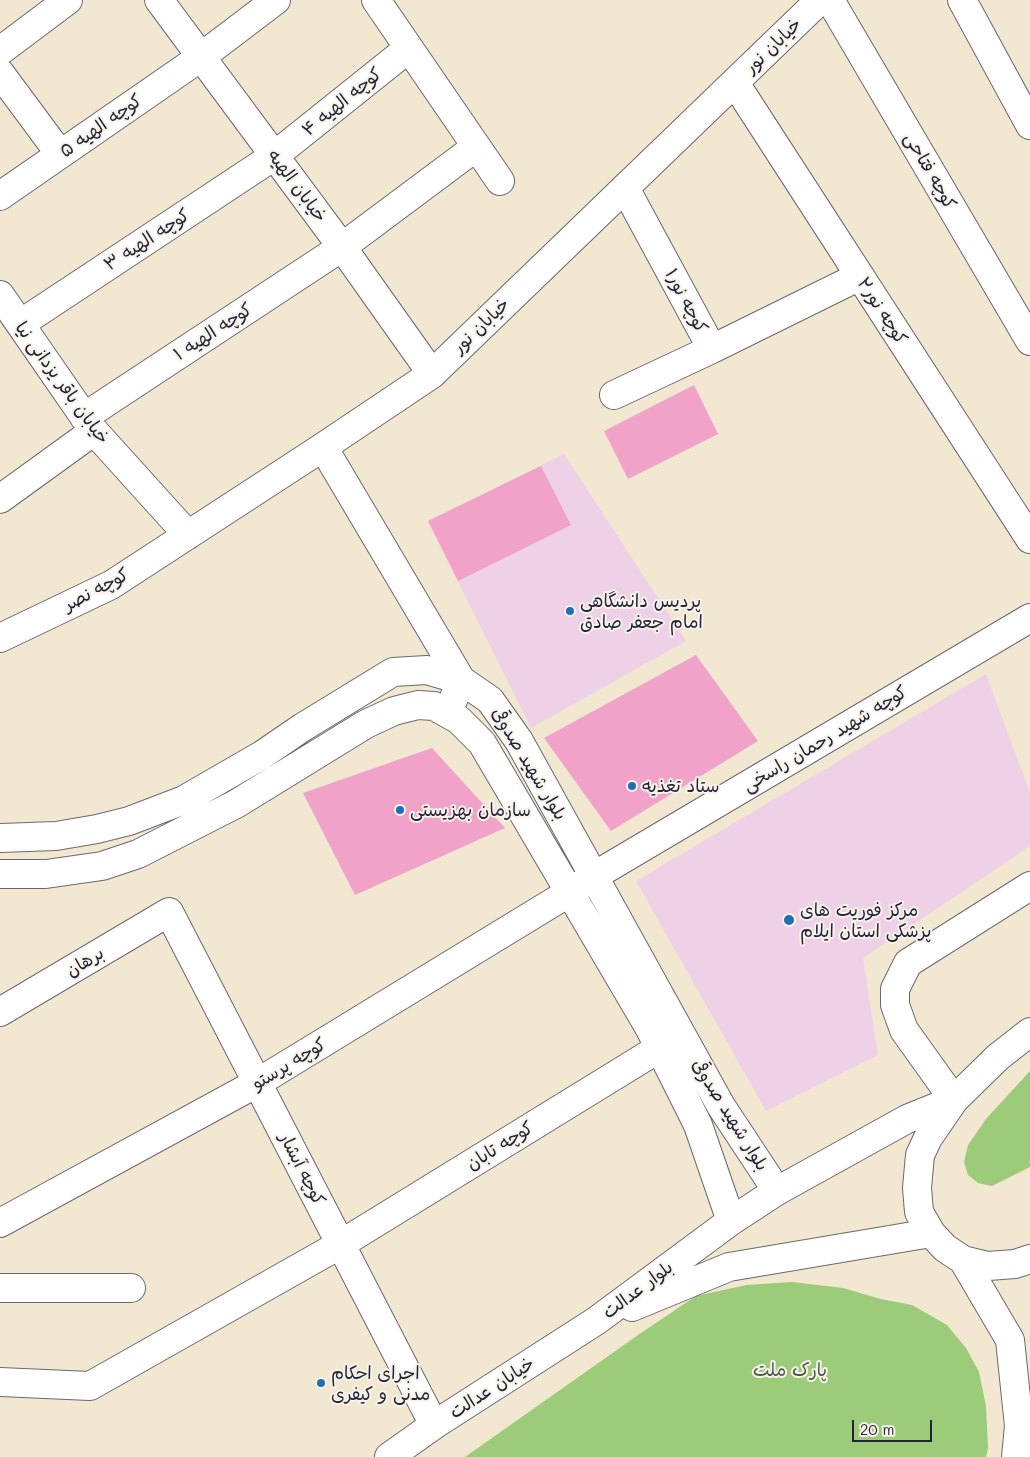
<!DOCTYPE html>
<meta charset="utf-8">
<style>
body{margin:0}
#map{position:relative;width:1030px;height:1457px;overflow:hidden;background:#f2e8d1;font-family:Mali,sans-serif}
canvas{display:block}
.scale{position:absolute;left:852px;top:1420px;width:80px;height:22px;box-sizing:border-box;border:2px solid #22223b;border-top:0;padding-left:6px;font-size:15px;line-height:18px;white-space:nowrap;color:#22223b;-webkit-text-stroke:4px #f7f3e8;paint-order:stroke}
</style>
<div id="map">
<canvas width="1030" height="1457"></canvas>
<div class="scale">20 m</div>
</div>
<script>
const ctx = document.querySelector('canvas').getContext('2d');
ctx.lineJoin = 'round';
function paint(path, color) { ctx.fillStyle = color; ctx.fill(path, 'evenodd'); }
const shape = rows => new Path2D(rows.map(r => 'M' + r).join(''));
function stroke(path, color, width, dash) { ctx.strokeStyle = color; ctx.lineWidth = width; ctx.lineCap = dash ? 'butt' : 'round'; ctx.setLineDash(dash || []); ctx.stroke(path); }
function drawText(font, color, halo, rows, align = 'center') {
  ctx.font = font + ' Mali,"Playpen Sans Arabic",sans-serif'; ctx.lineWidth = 4; ctx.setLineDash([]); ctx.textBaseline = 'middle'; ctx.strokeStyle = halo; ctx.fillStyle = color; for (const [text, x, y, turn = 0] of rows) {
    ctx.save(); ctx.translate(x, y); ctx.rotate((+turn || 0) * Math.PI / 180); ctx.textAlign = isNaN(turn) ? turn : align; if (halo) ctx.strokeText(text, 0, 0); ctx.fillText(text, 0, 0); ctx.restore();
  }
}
paint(shape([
 [564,454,686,641,531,728,428,521],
 [986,674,1030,793,1030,846,863,958,878,1055,766,1111,636,881]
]), '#eed0e7');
paint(shape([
 [1030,1071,1030,1167,992,1186,978,1183,968,1175,964,1162,968,1145,986,1119],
 [792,1282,843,1288,881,1299,912,1305,947,1325,966,1348,979,1372,986,1406,988,1448,986,1457,465,1457,638,1335,696,1296,746,1285]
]), '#9ccb7a');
paint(shape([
 [694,385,718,434,628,479,604,431],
 [541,466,571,525,458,581,428,521],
 [696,655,758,741,611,831,544,738],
 [432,748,505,828,355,895,303,793]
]), '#f0a2c8');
const street = shape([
 [159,0,342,247,432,374],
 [376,0,500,181],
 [830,0,1030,341],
 [962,0,1030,125],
 [0,51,68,0],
 [0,73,60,154],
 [735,83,1030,539],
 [625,188,712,349,860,276],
 [0,196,201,57,276,0],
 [0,295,94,431,188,535],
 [20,324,274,156,409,48],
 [614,395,712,349],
 [84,417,342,247,476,147],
 [0,499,94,431],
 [0,638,111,585,323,447],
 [448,713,461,680],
 [0,1012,169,912,434,1425],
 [954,1100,904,1030,895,1005,895,989,908,963,1030,886],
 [0,1223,257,1083,570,892,594,876,1030,618],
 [0,1288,131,1288],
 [0,1382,90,1386,341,1244,679,1036]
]);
const secondary = shape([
 [461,680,323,447,432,374,820,0],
 [0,838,56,836,97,829,129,821,184,800,262,755,303,727,393,672,427,670,461,680,490,700,519,741,721,1106,777,1191],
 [0,874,46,874,102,866,138,854,236,804,366,724,394,711,418,705,434,706,459,720,482,743,650,1029,698,1125,731,1221],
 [1030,1032,998,1057,954,1100,928,1138,920,1155,917,1188,919,1212,931,1233,945,1248,963,1260,988,1266,1015,1264,1030,1259],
 [963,1260,1010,1340,1019,1426,1016,1457],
 [632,1307,729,1267,931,1233],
 [389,1457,434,1425,596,1321,731,1221,777,1191,907,1119,954,1100]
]);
stroke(street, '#6b6770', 30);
stroke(secondary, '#6b6770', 30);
stroke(street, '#fff', 28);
stroke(secondary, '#fff', 28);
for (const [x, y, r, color] of [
 [570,611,5,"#1f6fb2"],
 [632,786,5,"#1f6fb2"],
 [400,810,5,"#1f6fb2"],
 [789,920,6,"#1f6fb2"],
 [321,1383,5,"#1f6fb2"]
]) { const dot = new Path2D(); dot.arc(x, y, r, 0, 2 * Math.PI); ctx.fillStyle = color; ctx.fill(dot); stroke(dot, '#f7f3e8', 2); }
drawText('18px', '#22223b', '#f7f3e8', [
 ["خیابان نور",773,46,-44],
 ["کوچه الهیه ۴",342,102,-39],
 ["کوچه الهیه ۵",101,126,-35],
 ["کوچه فتاحی",930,171,60],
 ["خیابان الهیه",297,186,53],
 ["کوچه الهیه ۳",147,240,-33],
 ["کوچه نور۱",686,301,62],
 ["کوچه نور۲",882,311,57],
 ["خیابان نور",481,326,-44],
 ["کوچه الهیه ۱",213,332,-33],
 ["خیابان باقر یزدانی نیا",62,383,54],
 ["کوچه نصر",96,590,-28],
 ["کوچه شهید رحمان راسخی",825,739,-31],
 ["بلوار شهید صدوقی",529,764,59],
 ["برهان",85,962,-31],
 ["کوچه پرستو",289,1064,-31],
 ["بلوار شهید صدوقی",730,1115,58],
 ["کوچه تابان",500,1146,-32],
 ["کوچه آبشار",302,1169,63],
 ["بلوار عدالت",638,1290,-37],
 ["خیابان عدالت",492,1388,-33]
]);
drawText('18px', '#22223b', '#f7f3e8', [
 ["پردیس دانشگاهی",580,601],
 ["امام جعفر صادق",580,622],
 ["ستاد تغذیه",642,786],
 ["سازمان بهزیستی",410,810],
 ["مرکز فوریت های",800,910],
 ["پزشکی استان ایلام",800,931],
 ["اجرای احکام",331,1373],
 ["مدنی و کیفری",331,1394]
], 'left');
drawText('18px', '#47554e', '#f7f3e8', [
 ["پارک ملت",790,1370]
]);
</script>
